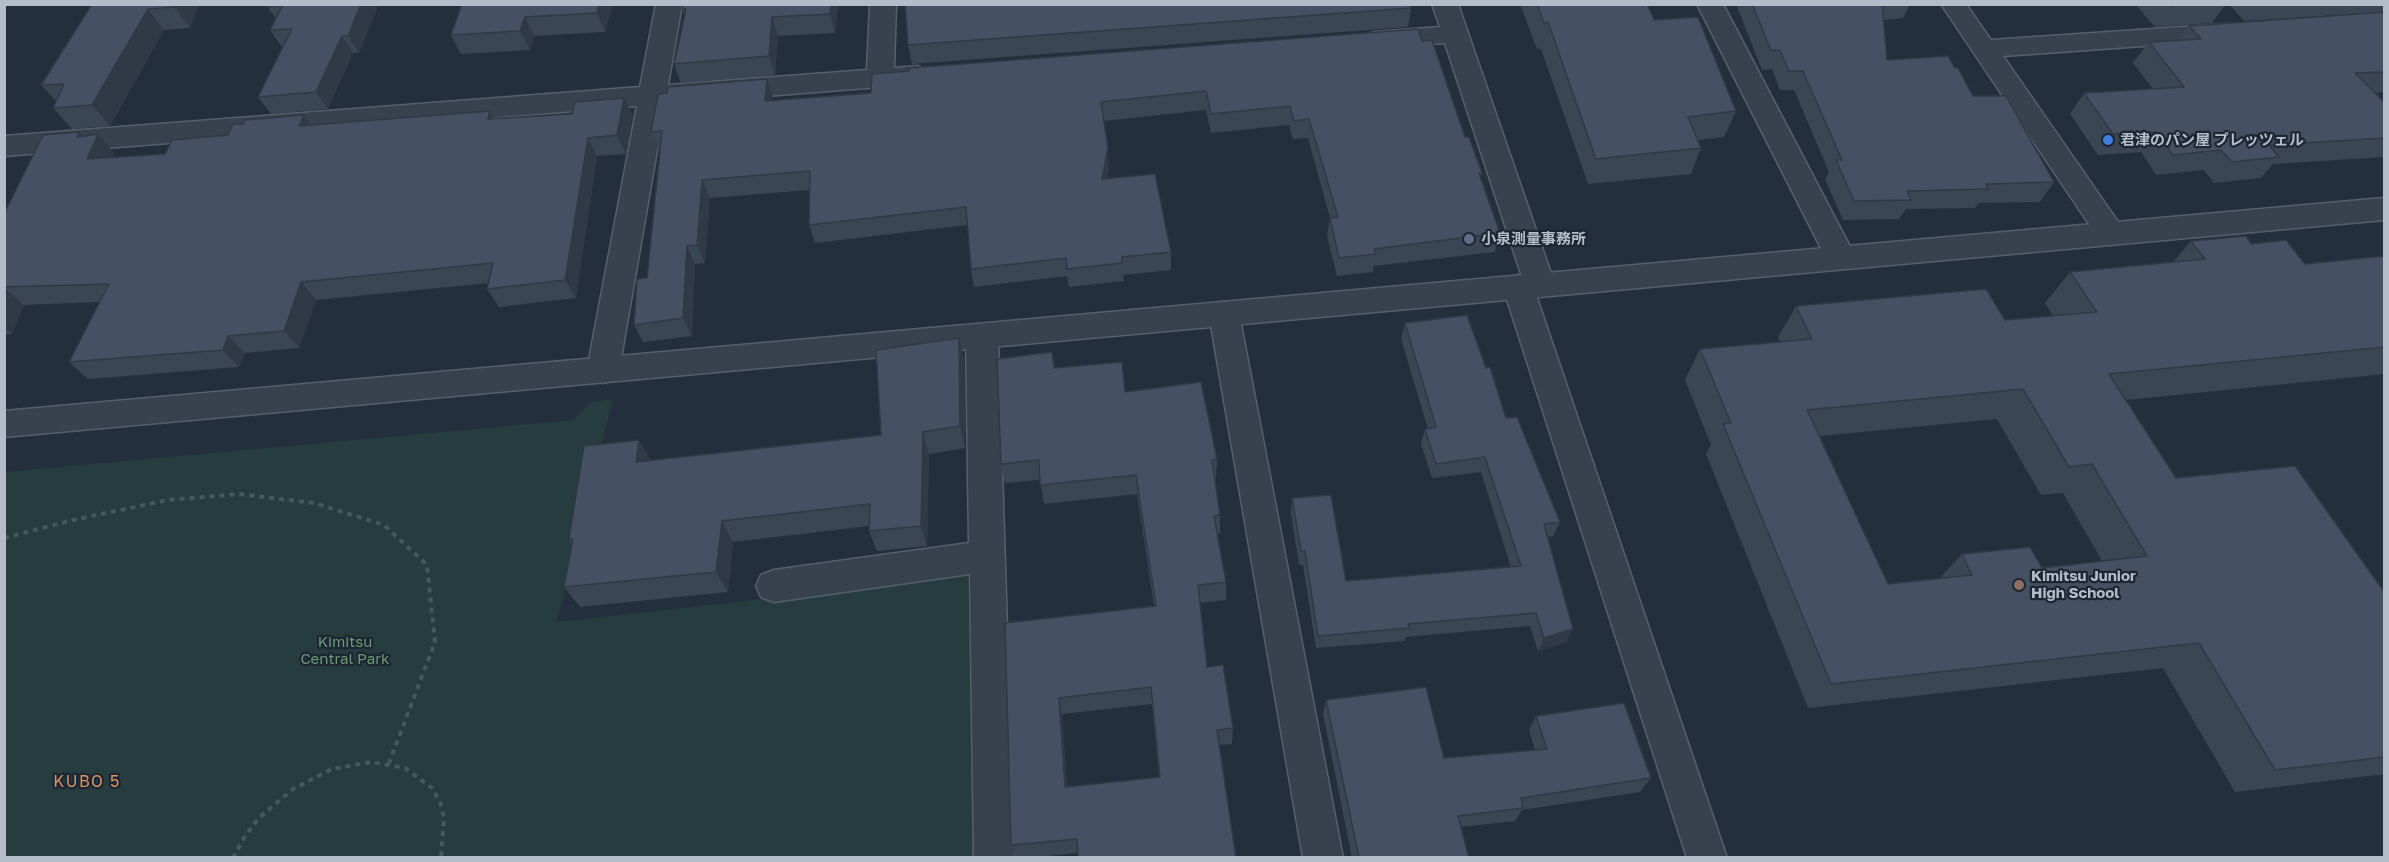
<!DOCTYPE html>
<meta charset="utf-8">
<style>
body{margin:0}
#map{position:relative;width:2389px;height:862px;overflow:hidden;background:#242f3e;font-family:"Golos Text",sans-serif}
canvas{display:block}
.frame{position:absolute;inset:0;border:6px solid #b4bcc9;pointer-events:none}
</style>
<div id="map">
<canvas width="2389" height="862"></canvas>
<div class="frame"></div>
</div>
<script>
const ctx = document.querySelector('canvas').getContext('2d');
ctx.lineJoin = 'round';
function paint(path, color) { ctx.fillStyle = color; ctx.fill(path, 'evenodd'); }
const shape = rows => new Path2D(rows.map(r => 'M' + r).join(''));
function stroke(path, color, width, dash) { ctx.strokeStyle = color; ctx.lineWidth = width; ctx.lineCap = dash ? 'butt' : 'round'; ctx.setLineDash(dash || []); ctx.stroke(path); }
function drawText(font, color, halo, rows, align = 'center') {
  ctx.font = font + ' "Golos Text","Noto Sans JP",sans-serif'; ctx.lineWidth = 4.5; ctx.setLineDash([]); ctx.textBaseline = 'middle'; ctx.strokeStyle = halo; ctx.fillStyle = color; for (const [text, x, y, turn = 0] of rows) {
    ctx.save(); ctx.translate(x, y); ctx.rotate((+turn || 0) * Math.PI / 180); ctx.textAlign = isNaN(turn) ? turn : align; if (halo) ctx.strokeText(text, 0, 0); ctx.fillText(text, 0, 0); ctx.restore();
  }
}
paint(shape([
 [613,399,557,622,968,576,976,857,5,858,5,472,573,420,591,402]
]), '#263c3f');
const minor = shape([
 [656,4,682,4,668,85,867,70,870,4,896,4,894,68,917,66,926,69,930,75,926,81,917,84,665,104,619,370,614,379,603,383,592,379,587,370,637,106,4,156,4,136,640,87,656,4],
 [1432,4,1458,4,1555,285,1551,293,1536,295,1727,858,1687,858,1503,287,1507,279,1518,275,1522,277,1445,43,1376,48,1367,46,1363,40,1367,34,1376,32,1440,27,1432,4],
 [1697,4,1723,4,1856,258,1852,266,1841,269,1830,266,1697,4],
 [1941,4,1966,4,1991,40,2227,24,2236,26,2240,32,2236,38,2227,40,2003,56,2121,226,2126,234,2121,242,2111,245,2101,242,1941,4],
 [1224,302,1235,306,1239,314,1343,858,1303,858,1209,314,1213,306,1224,302],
 [982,324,993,327,998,336,1014,858,974,858,970,574,774,602,761,597,756,586,761,575,774,570,969,543,966,336,971,327,982,324]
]);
const tertiary = shape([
 [2384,198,2384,220,4,437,4,411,2384,198]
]);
stroke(minor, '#565f6c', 3);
stroke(tertiary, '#565f6c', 3);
stroke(shape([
 [4,538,73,520,168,500,239,494,314,503,384,525,427,565,435,642,389,763],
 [233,858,245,836,259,818,293,789,332,769,371,762,405,768,432,788,440,802,444,818,441,858]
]), '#44595c', 4, [5, 5]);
paint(minor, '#38414e');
paint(tertiary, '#38414e');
paint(shape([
 [92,4,199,4,190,28,164,30,110,126,72,129,53,108,56,101,41,85],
 [269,4,379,4,359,53,353,53,328,109,271,114,258,97,282,47,270,30,276,19,268,7],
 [462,4,613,4,605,32,534,36,530,50,461,54,451,35],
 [838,4,835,33,778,36,775,75,681,83,674,64,685,16,682,9],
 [1520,4,1647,4,1654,20,1736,111,1724,137,1698,140,1701,148,1691,174,1588,184,1541,49,1537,49],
 [1736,4,1910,4,1903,18,1884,20,1887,60,1955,68,1973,96,2054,182,2040,202,1979,203,1975,208,1906,209,1899,219,1843,220,1825,179,1829,172,1794,90,1780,90,1772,69,1762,70],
 [2135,4,2226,4,2212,23,2155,27],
 [2229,4,2385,4,2385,12,2244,21],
 [1411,8,1408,27,912,64,908,45],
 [2385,12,2385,92,2375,93,2385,103,2385,157,2273,164,2261,178,2214,183,2204,170,2156,175,2141,152,2098,155,2070,114,2084,93,2153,89,2133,63,2149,42,2177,41,2189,26],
 [1422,41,1482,173,1480,178,1500,233,1495,252,1374,266,1373,272,1337,276,1327,236,1330,218,1308,138,1293,139,1289,125,1211,133,1206,110,1104,121,1109,167,1107,179,1171,252,1171,270,1123,275,1124,281,1069,287,1067,276,974,287,971,269,967,225,815,243,809,225,809,190,710,198,705,263,695,264,692,336,643,342,634,325,647,278,660,151,659,151,651,132,767,79,773,98,773,100,871,93],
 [624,98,633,116,626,154,597,156,576,298,499,307,487,289,489,283,316,300,299,348,245,353,239,367,88,379,69,362,99,302,24,305,12,334,4,335,4,214,83,136,98,134,114,153,112,158,165,154,228,135,243,124,311,125,489,111,494,119,572,114],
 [2191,241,2251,244,2305,264,2385,256,2385,374,2126,400,2176,478,2385,593,2385,774,2235,792,2163,668,1808,708,1706,454,1711,445,1685,380,1700,349,1780,342,1778,337,1796,306,2005,320,2053,316,2045,303,2070,272,2173,262],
 [1997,419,2041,495,2063,493,2102,561,2042,568,1962,554,1940,578,1888,584,1820,436],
 [1405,323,1506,418,1560,522,1553,536,1548,537,1567,642,1538,651,1530,626,1427,635,1406,637,1405,641,1316,648,1303,565,1299,565,1291,513,1292,498,1346,581,1511,567,1481,472,1432,478,1421,444,1425,429,1428,429,1401,339],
 [959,338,964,360,965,448,929,454,927,546,877,551,869,531,869,526,733,542,728,592,580,607,564,587,572,544,569,539,651,460,881,435],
 [1054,368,1125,392,1217,459,1216,479,1215,479,1220,515,1220,534,1218,534,1226,582,1226,600,1200,603,1207,667,1233,728,1232,744,1219,745,1077,853,1029,858,1016,858,1011,845,1005,623,1154,606,1137,494,1044,504,1040,480,1005,483,1001,464],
 [1152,704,1159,777,1067,787,1062,714],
 [1326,700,1444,758,1535,750,1529,730,1536,716,1651,778,1640,792,1522,810,1515,821,1461,827,1469,858,1352,858,1323,714]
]), '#3b4654');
paint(shape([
 [175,4,199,4,190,28,174,7],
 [361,4,379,4,359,53,348,36],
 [599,4,613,4,605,32,597,13],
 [831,4,838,4,835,33,830,14],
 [148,9,164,30,110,126,92,105],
 [525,17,534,36,530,50,520,31],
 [772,17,778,36,775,75,769,56],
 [342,36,353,53,328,109,316,92],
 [767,79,773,98,771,119,765,101],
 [624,98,633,116,626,154,617,135],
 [489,111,500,130,488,119],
 [304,115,317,134,299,126],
 [79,132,92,147,98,134,114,153,104,178,87,159,77,137],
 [588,138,597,156,576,298,565,280],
 [1108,148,1109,167,1103,198,1102,179],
 [702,180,710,198,705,263,697,245],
 [687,246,695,264,692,336,683,318],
 [301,282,316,300,299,348,284,331],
 [4,287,24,305,12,334,4,328],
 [228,336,245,353,239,367,223,350],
 [959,338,964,360,965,448,960,426],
 [923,432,929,454,927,546,921,526],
 [639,440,652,461,636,462],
 [722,521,733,542,728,592,716,572],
 [1573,629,1567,642,1538,651,1544,638],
 [1059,698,1062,714,1068,802,1065,787]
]), '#303945');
const building = shape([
 [92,4,175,4,174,7,148,9,92,105,53,108,64,84,41,85,92,4],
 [269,4,361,4,348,36,342,36,316,92,258,97,292,29,270,30,283,5,268,7,269,4],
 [462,4,599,4,597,13,525,17,520,31,451,35,462,4],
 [683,4,831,4,830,14,772,17,769,56,674,64,686,9,682,9,683,4],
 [905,4,1410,4,1411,8,908,45,905,4],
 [1537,4,1647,4,1654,20,1698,17,1736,111,1688,117,1701,148,1596,159,1548,22,1544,23,1537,4],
 [1752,4,1882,4,1887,60,1948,56,1955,68,1958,68,1973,96,2006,96,2054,182,1986,184,1988,189,1907,191,1911,200,1854,201,1836,160,1842,160,1803,71,1789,71,1780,50,1771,50,1752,4],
 [2169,4,2190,4,2170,6,2169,4],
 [2385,12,2385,72,2355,73,2385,103,2385,138,2269,145,2279,157,2232,162,2221,150,2173,155,2157,132,2113,134,2084,93,2184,87,2149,42,2201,39,2189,26,2385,12],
 [1418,29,1422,41,1432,40,1465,137,1469,137,1482,173,1479,173,1500,233,1374,249,1376,254,1339,258,1330,218,1338,217,1309,119,1294,121,1290,106,1211,114,1206,91,1101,102,1108,148,1102,179,1155,174,1171,252,1122,257,1122,263,1067,269,1066,258,971,269,966,207,809,225,810,171,702,180,697,245,687,246,683,318,634,325,637,279,647,278,662,131,651,132,658,94,667,93,668,87,767,79,765,101,871,93,872,74,909,71,909,68,1418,29],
 [624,98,617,135,588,138,565,280,487,289,493,263,301,282,284,331,228,336,223,350,69,362,109,284,4,287,4,214,43,135,79,132,77,137,98,134,87,159,165,154,172,140,228,135,233,124,243,124,245,120,304,115,299,126,489,111,488,119,572,114,575,102,624,98],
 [2246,236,2251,244,2286,240,2305,264,2385,256,2385,347,2109,374,2176,478,2295,466,2385,593,2385,757,2275,770,2199,643,1831,684,1723,424,1731,423,1700,349,1812,339,1796,306,1986,289,2005,320,2097,312,2070,272,2205,259,2191,241,2246,236],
 [2023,389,2069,467,2092,464,2147,556,2042,568,2030,547,1962,554,1972,575,1888,584,1807,410,2023,389],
 [1467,315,1486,368,1490,367,1506,418,1517,417,1560,522,1544,524,1573,629,1544,638,1536,613,1431,622,1408,624,1409,628,1318,636,1305,551,1301,551,1292,498,1331,495,1346,581,1521,566,1485,457,1436,464,1425,429,1436,427,1405,323,1467,315],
 [959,338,960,426,923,432,921,526,869,531,870,504,722,521,716,572,564,587,573,539,569,539,584,446,639,440,636,462,881,435,876,350,959,338],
 [1052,352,1054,368,1122,362,1125,392,1201,382,1217,459,1212,460,1220,515,1214,516,1226,582,1198,585,1207,667,1223,665,1233,728,1217,730,1236,858,1078,858,1077,839,1011,845,1005,623,1156,606,1136,475,1040,485,1039,460,1001,464,997,359,1052,352],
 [1151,687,1160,777,1065,787,1059,698,1151,687],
 [1426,687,1444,758,1547,749,1536,716,1624,703,1651,778,1521,798,1523,808,1458,816,1469,858,1359,858,1326,700,1426,687]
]);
paint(building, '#455162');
stroke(building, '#303945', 1.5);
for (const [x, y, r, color] of [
 [2108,140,6,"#3f7fe0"],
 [1469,239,6,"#5c6f8a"],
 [2019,585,6,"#8d6e63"]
]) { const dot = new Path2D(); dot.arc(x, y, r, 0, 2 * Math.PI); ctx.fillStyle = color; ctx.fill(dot); stroke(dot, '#1d2633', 2); }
drawText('bold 15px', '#b4bcc9', '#1d2633', [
 ["君津のパン屋 プレッツェル",2120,140],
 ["小泉測量事務所",1481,239],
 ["Kimitsu Junior",2031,576],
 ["High School",2031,593]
], 'left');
drawText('15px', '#6b9a76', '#1d2633', [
 ["Kimitsu",345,642],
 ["Central Park",345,659]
]);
ctx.letterSpacing = '1.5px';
drawText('16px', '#d59563', '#1d2633', [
 ["KUBO 5",87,782]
]);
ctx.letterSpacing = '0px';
</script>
